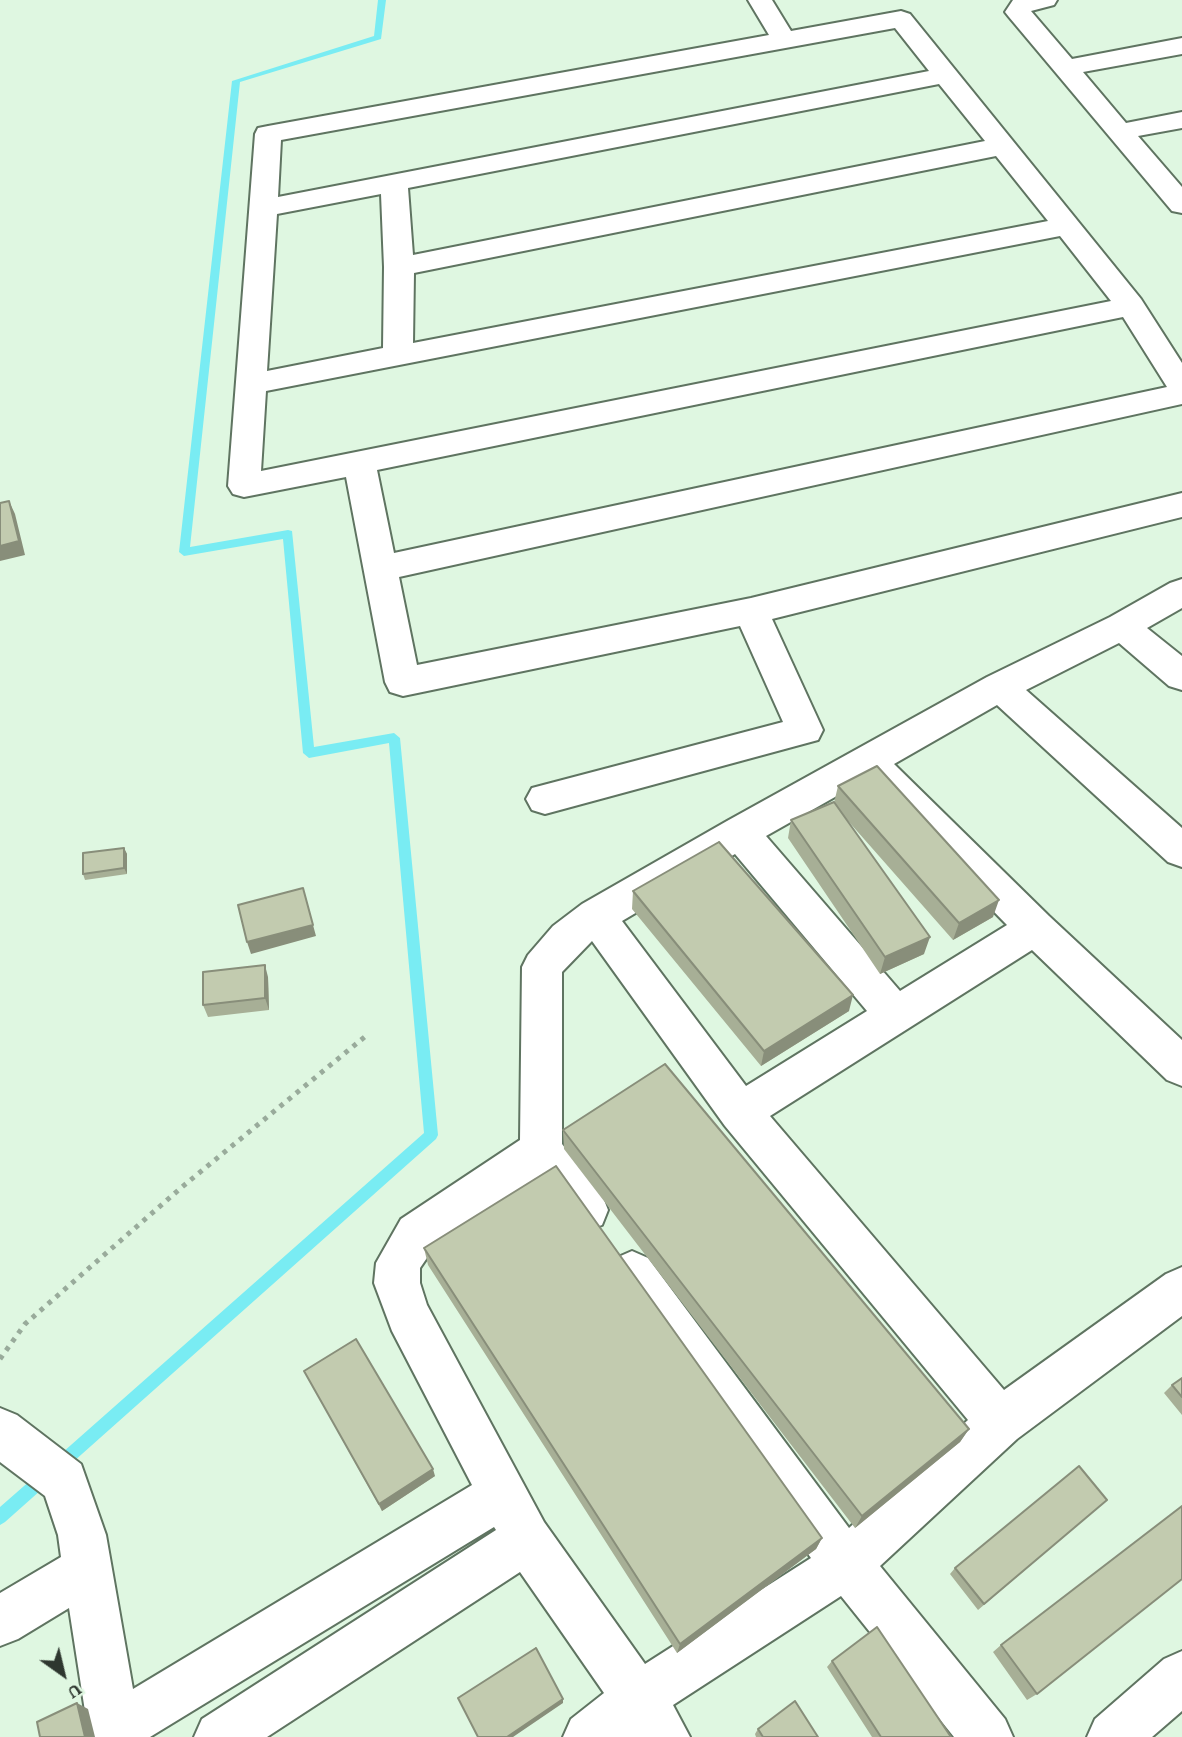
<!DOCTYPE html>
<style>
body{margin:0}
#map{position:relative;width:1182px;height:1737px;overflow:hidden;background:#dff7e1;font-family:"Crimson Pro",serif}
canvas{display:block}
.north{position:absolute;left:28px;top:1639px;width:70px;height:70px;-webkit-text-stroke:5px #dff7e1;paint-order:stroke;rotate:146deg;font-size:19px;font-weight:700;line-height:28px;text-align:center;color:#2e372f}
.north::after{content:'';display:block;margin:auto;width:24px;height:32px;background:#2e372f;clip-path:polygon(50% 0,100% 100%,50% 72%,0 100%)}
</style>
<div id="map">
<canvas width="1182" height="1737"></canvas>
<div class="north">U</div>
</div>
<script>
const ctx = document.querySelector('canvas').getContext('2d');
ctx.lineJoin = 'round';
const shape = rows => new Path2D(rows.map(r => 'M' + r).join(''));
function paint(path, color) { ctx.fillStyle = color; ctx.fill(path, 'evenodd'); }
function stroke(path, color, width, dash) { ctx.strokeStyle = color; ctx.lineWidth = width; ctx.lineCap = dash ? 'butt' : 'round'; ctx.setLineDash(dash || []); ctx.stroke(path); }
paint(shape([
 [378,0,386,0,381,39,240,82,190,547,288,530,292,531,314,747,394,733,400,738,438,1135,436,1139,64,1470,59,1473,54,1470,51,1465,54,1460,424,1133,389,743,309,758,303,753,283,539,184,556,179,552,232,81,374,36,378,0],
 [45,1469,50,1472,53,1477,50,1482,5,1522,0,1525,0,1507,40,1472,45,1469]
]), '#79ecf3');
const minor = shape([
 [748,0,772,0,791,31,901,11,910,14,1141,299,1182,363,1182,404,399,577,417,665,751,598,1182,493,1182,517,772,619,823,730,818,740,545,814,532,810,526,799,532,788,783,722,740,626,403,696,390,692,385,682,346,477,244,497,233,494,228,486,255,134,258,128,268,126,769,35,748,0],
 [895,28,929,71,278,197,281,140,895,28],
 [939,84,985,141,413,255,408,188,939,84],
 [996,156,1048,221,413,343,414,273,996,156],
 [381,194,384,267,383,348,267,371,277,214,381,194],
 [1060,236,1111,301,261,471,266,391,1060,236],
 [1123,317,1167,387,394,553,377,470,1123,317],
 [1013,0,1057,0,1054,5,1031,11,1072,59,1182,38,1182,54,1083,72,1126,123,1182,112,1182,128,1138,136,1182,187,1182,213,1172,211,1009,17,1005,12,1013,0],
 [1182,579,1182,608,1147,628,1182,656,1182,690,1169,686,1119,643,1026,690,1182,828,1182,867,1168,862,997,705,894,764,1049,916,1182,1040,1182,1086,1167,1080,1032,950,770,1116,1004,1390,1166,1274,1182,1267,1182,1316,1017,1439,880,1566,1005,1719,1013,1737,954,1737,841,1596,673,1705,690,1737,563,1737,571,1719,604,1693,520,1572,267,1737,194,1737,202,1719,496,1530,494,1527,150,1737,89,1737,69,1608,18,1639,0,1646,0,1593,61,1557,58,1535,45,1496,0,1462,0,1408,17,1415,81,1464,106,1535,133,1689,472,1485,392,1331,374,1283,376,1263,401,1219,520,1140,522,967,528,955,553,926,582,904,727,821,987,677,1110,617,1170,583,1182,579],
 [865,780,1007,925,900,991,766,836,865,780],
 [735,854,867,1011,746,1086,622,921,735,854],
 [592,941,725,1126,968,1420,849,1528,648,1258,632,1251,616,1258,610,1273,616,1288,811,1558,645,1664,544,1522,427,1305,420,1283,420,1268,433,1249,536,1178,570,1225,586,1231,602,1225,608,1210,602,1195,562,1144,562,972,592,941],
 [1182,1651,1182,1711,1152,1737,1087,1737,1095,1719,1164,1659,1182,1651]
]);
stroke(minor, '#5f7461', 4);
stroke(shape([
 [0,1359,25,1324,182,1187,367,1035]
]), '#99ab9b', 5, [4.5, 6]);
paint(minor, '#fff');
paint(shape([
 [838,786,993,917,953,940,842,814,924,954,880,974,788,838,791,820,834,803],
 [124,848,127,854,127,874,85,880,83,874],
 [633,891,849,1011,761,1066,632,909],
 [268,977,269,1010,208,1017,203,1005],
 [563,1130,969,1429,960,1442,855,1528,564,1149],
 [424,1248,822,1538,816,1549,677,1653,428,1265],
 [304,1371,435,1476,382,1511],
 [1182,1378,1182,1415,1164,1393,1172,1385],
 [1100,1506,978,1610,950,1574,955,1568],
 [1001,1645,1037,1694,1027,1700,993,1652],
 [832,1661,951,1737,872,1737,827,1667],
 [758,1729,818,1737,756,1737,755,1734]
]), '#a7af96');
paint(shape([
 [9,501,15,514,25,555,0,561,0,546],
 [124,848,127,854,127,874,124,868],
 [999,900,993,917,953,940,959,923],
 [313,925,316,936,251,954,247,942],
 [930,937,924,954,880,974,885,957],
 [265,965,268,977,269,1010,265,998],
 [853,995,849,1011,761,1066,764,1051],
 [969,1429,960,1442,855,1528,862,1516],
 [433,1469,435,1476,382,1511,379,1504],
 [822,1538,816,1549,677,1653,680,1644],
 [563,1699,563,1703,513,1737,507,1737],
 [77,1703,88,1709,95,1737,85,1737]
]), '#888e7a');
const building = shape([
 [9,501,19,541,0,546,0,503,9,501],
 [877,766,999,900,959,923,838,786,877,766],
 [834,802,930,937,885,957,791,820,834,802],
 [719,842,853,995,764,1051,633,891,719,842],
 [124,848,124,868,83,874,83,853,124,848],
 [303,888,313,925,247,942,238,905,303,888],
 [265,965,265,998,203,1005,203,972,265,965],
 [665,1064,969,1429,862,1516,563,1130,665,1064],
 [556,1166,822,1538,680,1644,424,1248,556,1166],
 [356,1339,433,1469,379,1504,304,1371,356,1339],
 [1182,1378,1182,1397,1172,1385,1182,1378],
 [1079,1466,1107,1500,984,1604,955,1568,1079,1466],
 [1182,1506,1182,1579,1037,1694,1001,1645,1182,1506],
 [877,1627,951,1737,881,1737,832,1661,877,1627],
 [536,1648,563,1699,507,1737,478,1737,458,1698,536,1648],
 [795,1701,818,1737,763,1737,758,1729,795,1701],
 [77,1703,85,1737,40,1737,37,1722,77,1703]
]);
paint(building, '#c2cbaf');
stroke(building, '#888e7a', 2);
</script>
